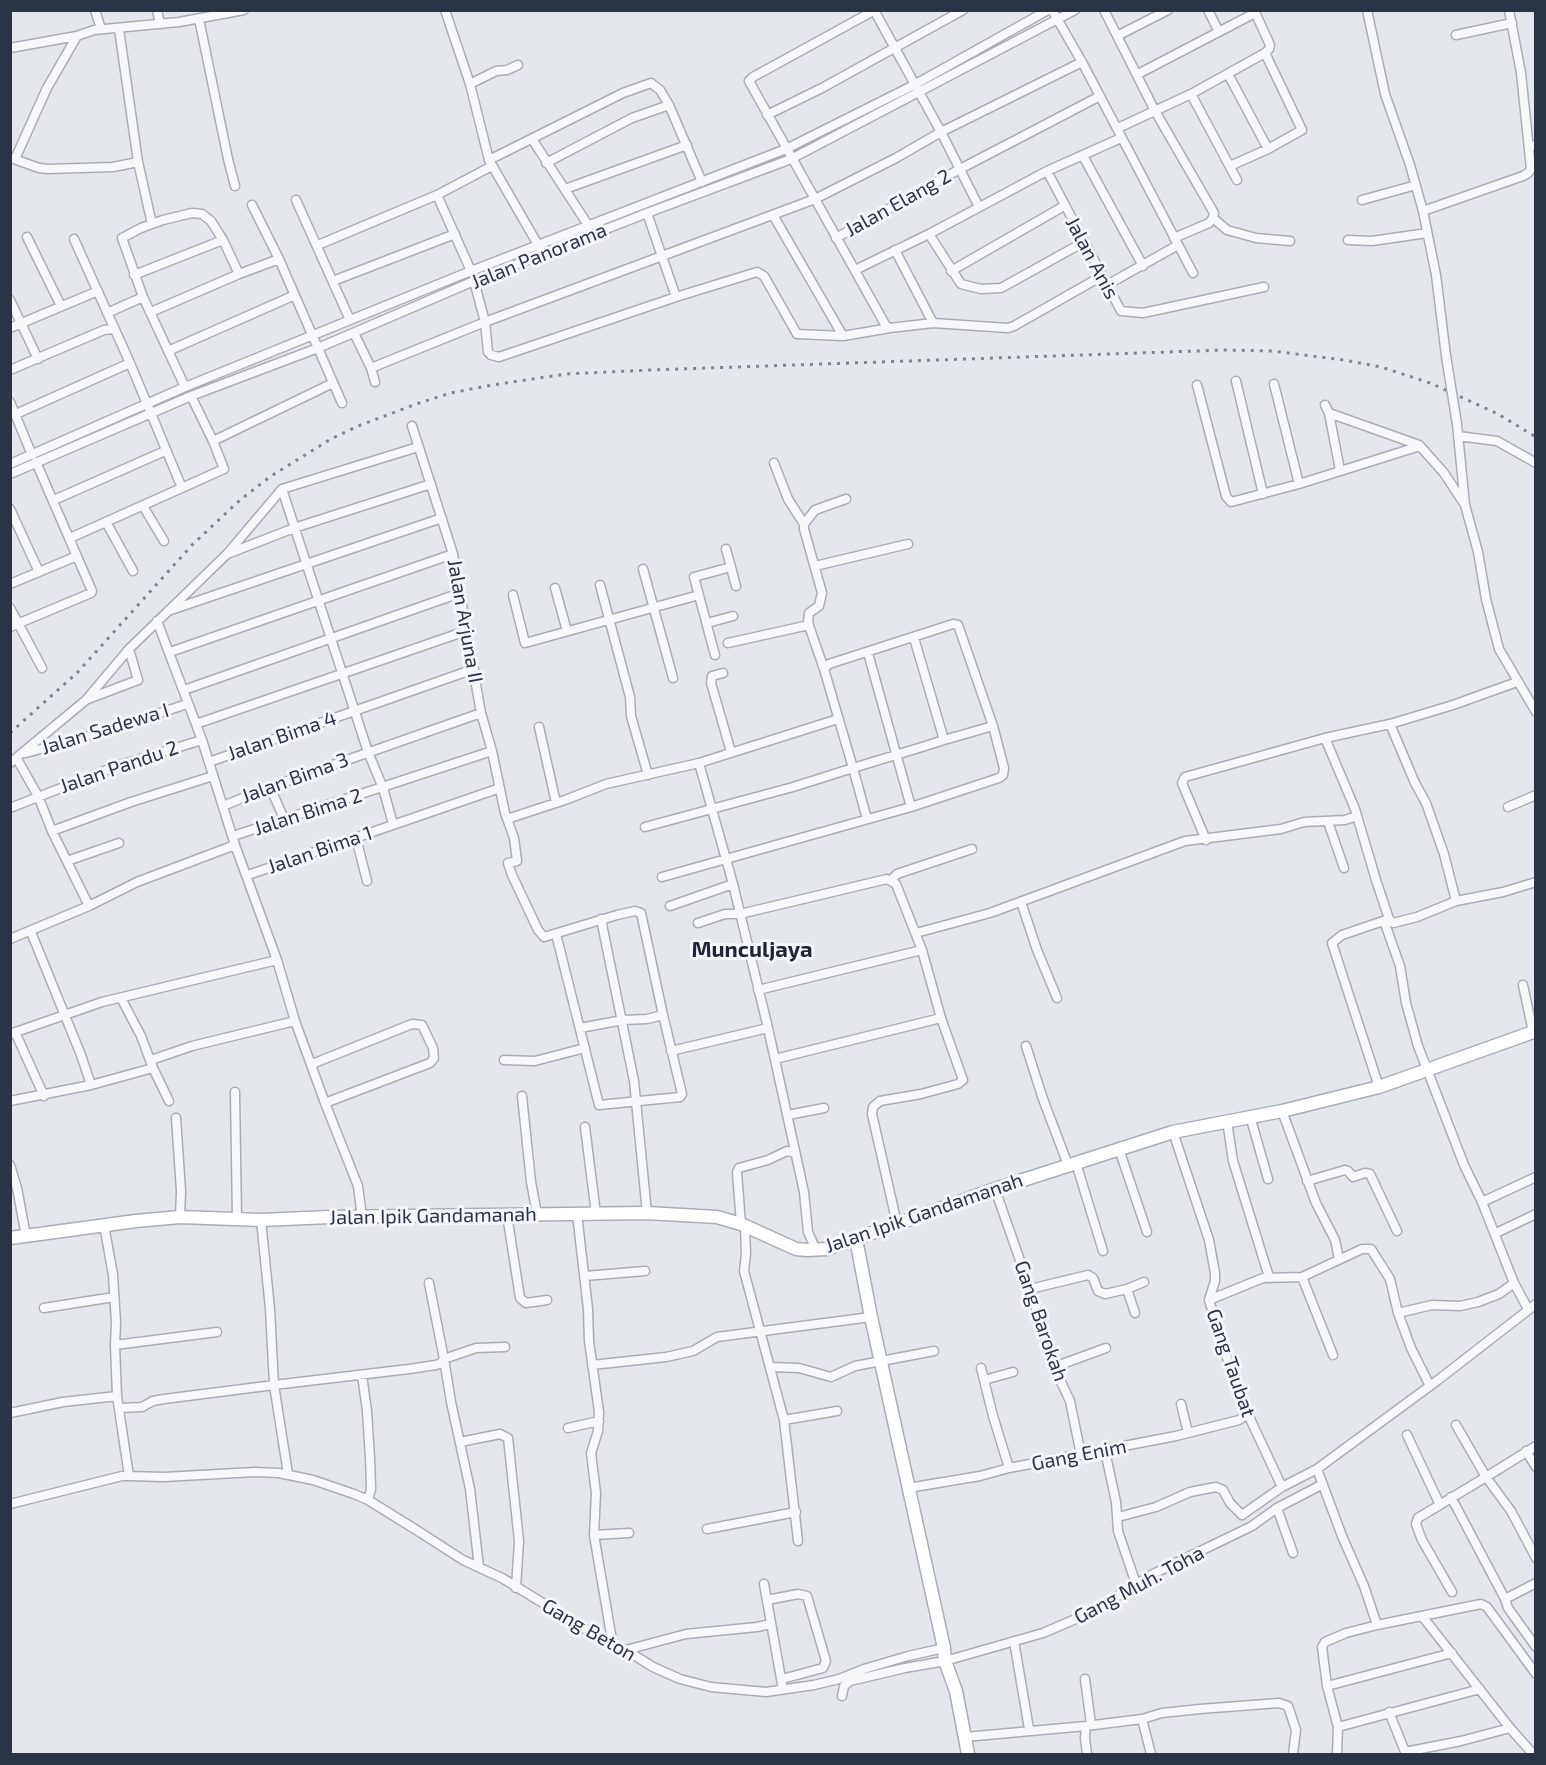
<!DOCTYPE html>
<style>
body{margin:0}
#map{position:relative;width:1546px;height:1765px;overflow:hidden;background:#e4e7ec;font-family:"Exo 2",sans-serif}
canvas{display:block}
.frame{position:absolute;inset:0;border:12px solid #2b3445;pointer-events:none}
</style>
<div id="map">
<canvas width="1546" height="1765"></canvas>
<div class="frame"></div>
</div>
<script>
const ctx = document.querySelector('canvas').getContext('2d');
ctx.lineJoin = 'round';
const shape = rows => new Path2D(rows.map(r => 'M' + r).join(''));
function stroke(path, color, width, dash) { ctx.strokeStyle = color; ctx.lineWidth = width; ctx.lineCap = dash ? 'butt' : 'round'; ctx.setLineDash(dash || []); ctx.stroke(path); }
function drawText(font, color, halo, rows, align = 'center') {
  ctx.font = font + ' "Exo 2",sans-serif'; ctx.lineWidth = 6; ctx.setLineDash([]); ctx.textBaseline = 'middle'; ctx.strokeStyle = halo; ctx.fillStyle = color; for (const [text, x, y, turn = 0] of rows) {
    ctx.save(); ctx.translate(x, y); ctx.rotate((+turn || 0) * Math.PI / 180); ctx.textAlign = isNaN(turn) ? turn : align; if (halo) ctx.strokeText(text, 0, 0); ctx.fillText(text, 0, 0); ctx.restore();
  }
}
const street = shape([
 [95,10,101,29],
 [157,10,160,24],
 [445,10,470,84,489,160,541,250],
 [874,10,941,132,979,207],
 [875,10,753,77,749,81,886,326,890,328,933,323,1008,328,1014,326,1102,276],
 [1052,10,1082,62,1193,273],
 [1104,10,1155,111,1214,213,1213,218,1209,223,1174,238],
 [1208,10,1219,32],
 [1367,10,1385,94,1410,165,1423,211,1436,275,1446,356],
 [199,19,228,159,235,186],
 [119,29,138,162,152,224],
 [1456,35,1512,23],
 [1117,36,1168,10],
 [10,48,77,36,94,30,179,22,244,10],
 [1138,74,1255,13],
 [1228,74,1268,149],
 [470,84,496,71,507,70,518,65],
 [1191,94,1237,180],
 [767,115,822,88,963,10],
 [1118,128,1191,94,1265,53,1269,49,1270,45,1254,10],
 [532,139,588,225],
 [1535,145,1536,147],
 [1083,156,1143,266],
 [11,158,39,168,48,169,113,167,138,162],
 [15,159,47,88,77,36],
 [489,160,623,93,651,83,660,90,669,105,702,182],
 [546,163,632,118,669,105],
 [1230,166,1268,149,1302,130,1265,53],
 [1047,171,1121,311,1143,313,1264,287],
 [565,189,687,145],
 [437,195,471,271],
 [296,200,350,320],
 [1362,200,1416,185],
 [252,205,279,259,342,403],
 [1423,211,1523,176,1528,173,1531,169,1521,73,1509,10],
 [647,213,676,297],
 [773,215,843,336],
 [1213,218,1227,230,1256,238,1290,241],
 [929,234,961,284,981,289,1001,288,1084,242],
 [27,237,61,306],
 [836,238,960,169,1100,96],
 [74,239,130,363,182,488],
 [1348,240,1372,241,1427,233],
 [318,245,437,195,492,166],
 [895,250,933,323],
 [855,270,929,234,1047,171,1121,138],
 [951,271,1064,206],
 [134,275,223,240],
 [333,281,455,234],
 [474,281,485,322,488,352,491,355,499,357,676,297,757,272,764,276,797,334,843,336,890,328],
 [1107,285,1178,245],
 [10,300,38,359],
 [151,312,239,274,279,259],
 [107,313,143,297],
 [10,328,98,291],
 [354,333,371,368,375,382],
 [168,351,295,295],
 [371,368,485,322,815,199,896,158,941,132,1082,62],
 [10,370,104,330,113,329],
 [1236,381,1263,494],
 [1274,384,1299,484],
 [1197,385,1226,496,1231,502,1299,484,1420,446,1444,473,1465,505],
 [185,387,143,297,122,238,141,228,163,220,192,213,202,214,211,221,223,240,239,274],
 [10,402,32,455],
 [1325,405,1329,413,1340,470],
 [1329,413,1419,445],
 [16,414,130,363],
 [1457,424,1465,505,1478,552,1486,599,1499,649,1536,712],
 [412,426,453,554,481,713,492,751,505,813,514,838,517,861,508,863,512,875,538,930,544,937,617,915,635,911,641,913,663,1015,682,1094,680,1097,599,1105,556,934],
 [1458,436,1497,441,1536,463],
 [213,441,333,383],
 [774,463,788,499,804,524],
 [10,464,185,387,471,271,786,149,914,85,1048,10],
 [10,474,191,396,318,348,474,281,647,213,791,159,1075,10],
 [282,489,368,752,383,788,393,824],
 [54,500,165,451],
 [143,506,164,541],
 [10,509,39,572],
 [106,522,133,571],
 [70,538,224,469,213,441,191,396],
 [726,549,736,586],
 [230,553,294,528,431,484],
 [815,566,908,544],
 [643,569,673,678],
 [10,584,77,556],
 [600,585,630,697,631,716,648,775],
 [555,588,567,631],
 [513,595,525,643,699,595],
 [10,608,42,668],
 [168,611,442,518],
 [157,621,202,740,235,845,277,960,295,1021,325,1103,358,1186,362,1217],
 [707,623,733,616],
 [10,627,91,593,92,591,36,462],
 [914,638,944,740],
 [728,643,809,625],
 [170,652,453,554],
 [868,653,911,807],
 [715,655,694,577,731,567],
 [824,669,808,623,809,613,819,606,822,593,804,529,804,524,815,510,846,499],
 [723,673,712,676,711,683,731,752],
 [184,690,460,593],
 [88,699,138,680,129,649],
 [196,724,466,631],
 [1390,724,1415,783,1426,803,1444,854,1456,901],
 [539,727,556,803],
 [1325,738,1355,809,1376,880,1389,919,1393,923,1417,917,1456,901,1503,892,1536,882],
 [26,753,102,732,187,704],
 [17,759,38,796,52,831,89,906],
 [209,762,474,669],
 [10,763,86,700,129,649,227,554,282,489,418,447],
 [699,763,733,884,768,1028,804,1192,808,1232,816,1250],
 [270,787,285,821],
 [223,806,270,787,481,713],
 [1508,807,1536,795],
 [10,808,117,766,202,740],
 [507,819,565,800,606,784,699,763,838,719],
 [1328,822,1344,868],
 [645,827,793,787,853,768,922,747,944,740,993,726,958,625,953,624,829,664,824,669,853,768,867,819],
 [52,831,131,802,213,776],
 [233,836,492,751],
 [356,838,367,881],
 [1206,840,1182,783,1185,777,1325,738,1390,724,1453,705,1517,682],
 [67,861,119,843],
 [248,875,500,788],
 [662,877,911,807,999,778,1003,775,1004,768,993,726],
 [891,880,897,874,972,849],
 [1021,902,1037,950,1057,998],
 [670,906,733,884],
 [601,919,634,1081,647,1213],
 [1384,921,1400,966,1406,1003,1418,1046,1464,1165,1482,1202,1514,1283,1528,1309],
 [698,923,725,914,740,914,887,879,896,884,922,950,941,1018,963,1080,958,1084,921,1094,880,1101,873,1107,872,1114,897,1224],
 [31,932,81,1055,91,1085],
 [916,933,990,913,1185,841,1281,829,1304,822,1345,820,1357,816],
 [10,939,89,906,137,882,235,845],
 [1523,985,1533,1032],
 [758,990,922,950],
 [121,998,141,1036,153,1068,169,1101],
 [580,1028,623,1020,647,1019,663,1015],
 [15,1032,44,1096],
 [10,1034,102,1002,277,960],
 [1026,1046,1043,1099,1068,1165],
 [671,1051,768,1028],
 [775,1059,941,1018],
 [151,1060,192,1046,295,1021],
 [504,1060,535,1061,585,1048],
 [312,1064,412,1024,422,1025,433,1048,434,1058,430,1063,325,1103],
 [1379,1087,1332,943,1342,935,1389,919],
 [235,1092,237,1219],
 [522,1096,531,1182,537,1214],
 [10,1101,91,1085,153,1068],
 [1282,1111,1316,1203,1335,1240,1339,1259],
 [788,1115,824,1108],
 [1250,1116,1268,1179],
 [176,1118,181,1191,180,1217],
 [1227,1121,1233,1161,1269,1277],
 [585,1127,596,1214],
 [1173,1132,1209,1240,1215,1273,1215,1281,1209,1300,1238,1393,1282,1487],
 [1119,1149,1147,1232],
 [1076,1163,1103,1251],
 [10,1165,17,1188,26,1236],
 [1307,1181,1345,1170,1348,1171,1353,1177,1365,1173,1370,1174,1397,1231],
 [995,1189,1030,1289,1054,1367,1070,1401,1081,1455],
 [1482,1202,1536,1177],
 [577,1214,588,1309,589,1341,599,1412,598,1431,591,1453,596,1493,594,1535,613,1646],
 [507,1215,520,1298,526,1303,547,1300],
 [261,1220,270,1309,274,1385,409,1369,436,1365,441,1363,444,1359,451,1402,470,1489,479,1567],
 [741,1224,737,1172,739,1168,768,1160,787,1151,795,1153],
 [104,1225,113,1275,116,1322,115,1345,117,1396,129,1476,164,1477,255,1472,279,1473,313,1480,354,1494,368,1500,418,1531,463,1560,502,1578,613,1646,626,1650,653,1667,680,1679,711,1687,766,1692,814,1685,839,1679,864,1669,908,1656,944,1648],
 [745,1227,746,1254,744,1271,784,1420,798,1541],
 [1496,1233,1536,1214],
 [585,1276,645,1271],
 [1302,1277,1333,1355],
 [429,1283,444,1359,476,1348,505,1347],
 [1030,1289,1088,1275,1093,1278,1098,1291,1105,1294,1127,1289,1144,1282],
 [1127,1289,1135,1313],
 [1209,1300,1263,1278,1302,1277,1362,1249,1371,1249,1390,1279,1398,1313,1411,1348,1430,1386],
 [44,1308,114,1297],
 [1398,1313,1432,1305,1460,1306,1478,1302,1499,1294,1514,1283],
 [115,1345,217,1332],
 [592,1365,666,1357,693,1351,717,1337,871,1317],
 [771,1367,799,1368,831,1377,855,1366,934,1351],
 [1054,1367,1106,1348],
 [981,1368,993,1416,1009,1468],
 [362,1375,367,1411,370,1458,371,1489,368,1500],
 [984,1380,1013,1372],
 [1181,1404,1188,1433],
 [120,1408,142,1407,153,1401,164,1399,274,1385,288,1474],
 [10,1413,63,1402,117,1396],
 [784,1420,837,1411],
 [568,1428,599,1421],
 [1407,1435,1440,1505],
 [460,1442,500,1434,508,1438,519,1541,516,1588],
 [1536,1446,1486,1477,1511,1511,1536,1558],
 [1105,1451,1116,1502,1118,1531,1136,1584],
 [1526,1451,1536,1467],
 [1317,1469,1342,1536,1364,1586,1377,1625],
 [908,1488,980,1476,1009,1468,1176,1436,1239,1420,1248,1414],
 [1451,1497,1505,1599],
 [10,1504,122,1476,129,1476],
 [1277,1508,1293,1553],
 [1118,1517,1156,1507,1190,1492,1216,1487,1223,1490,1230,1503,1242,1515,1282,1487,1317,1469,1438,1380,1536,1304],
 [707,1529,796,1512],
 [594,1535,629,1533],
 [1536,1583,1505,1599,1508,1608,1536,1647],
 [764,1584,782,1684],
 [1452,1592,1422,1540,1416,1524,1418,1518,1486,1477,1456,1425],
 [767,1600,798,1594,807,1596,826,1661,823,1668,782,1679],
 [1422,1616,1510,1728,1533,1754],
 [1014,1641,1029,1729],
 [626,1650,686,1634,757,1627,771,1624],
 [1085,1679,1091,1724],
 [1327,1686,1452,1653],
 [842,1696,844,1686,850,1681,905,1668,945,1661,1043,1633,1078,1618,1098,1608,1153,1574,1252,1526,1277,1508,1323,1484],
 [1389,1712,1406,1754],
 [1142,1719,1162,1713,1200,1709,1279,1703,1288,1706,1296,1730,1293,1754],
 [1338,1727,1480,1689],
 [965,1737,1086,1726],
 [1405,1752,1461,1741,1510,1728],
 [1087,1754,1085,1738,1086,1726,1142,1719,1151,1754],
 [1337,1754,1338,1727,1327,1686,1322,1647,1325,1642,1346,1633,1377,1625,1481,1604,1487,1607,1536,1674]
]);
const secondary = shape([
 [10,1238,136,1221,180,1217,261,1220,330,1217,647,1213,717,1217,741,1224,796,1249,807,1250,827,1249,995,1189,1173,1132,1282,1111,1379,1087,1536,1031],
 [856,1239,871,1317,944,1648,945,1661,956,1691,968,1754]
]);
stroke(street, '#a9aeb7', 11);
stroke(secondary, '#a9aeb7', 15);
stroke(street, '#f7f8fa', 8);
stroke(secondary, '#fff', 12);
stroke(shape([
 [10,733,77,673,192,545,240,500,271,476,331,439,358,426,419,403,451,393,492,385,566,374,650,370,1225,350,1272,351,1344,360,1381,367,1430,383,1498,414,1536,437]
]), '#7d8696', 3, [3, 6]);
const streetBridge = shape([
 [1446,356,1457,424]
]);
stroke(streetBridge, '#a9aeb7', 11, []);
stroke(streetBridge, '#f7f8fa', 8);
drawText('20px', '#2b3445', '#f4f6f9', [
 ["Jalan Elang 2",898,203,-29],
 ["Jalan Panorama",539,256,-22],
 ["Jalan Anis",1092,258,62],
 ["Jalan Arjuna II",465,621,80],
 ["Jalan Sadewa I",105,729,-17],
 ["Jalan Bima 4",282,736,-19],
 ["Jalan Pandu 2",119,767,-19],
 ["Jalan Bima 3",295,778,-20],
 ["Jalan Bima 2",308,812,-18],
 ["Jalan Bima 1",320,850,-19],
 ["Jalan Ipik Gandamanah",924,1213,-19],
 ["Jalan Ipik Gandamanah",433,1216,-1],
 ["Gang Barokah",1041,1321,71],
 ["Gang Taubat",1231,1363,71],
 ["Gang Enim",1079,1455,-11],
 ["Gang Muh. Toha",1139,1585,-28],
 ["Gang Beton",589,1630,30]
]);
drawText('bold 22px', '#1d2536', '#f4f6f9', [
 ["Munculjaya",752,950]
]);
</script>
